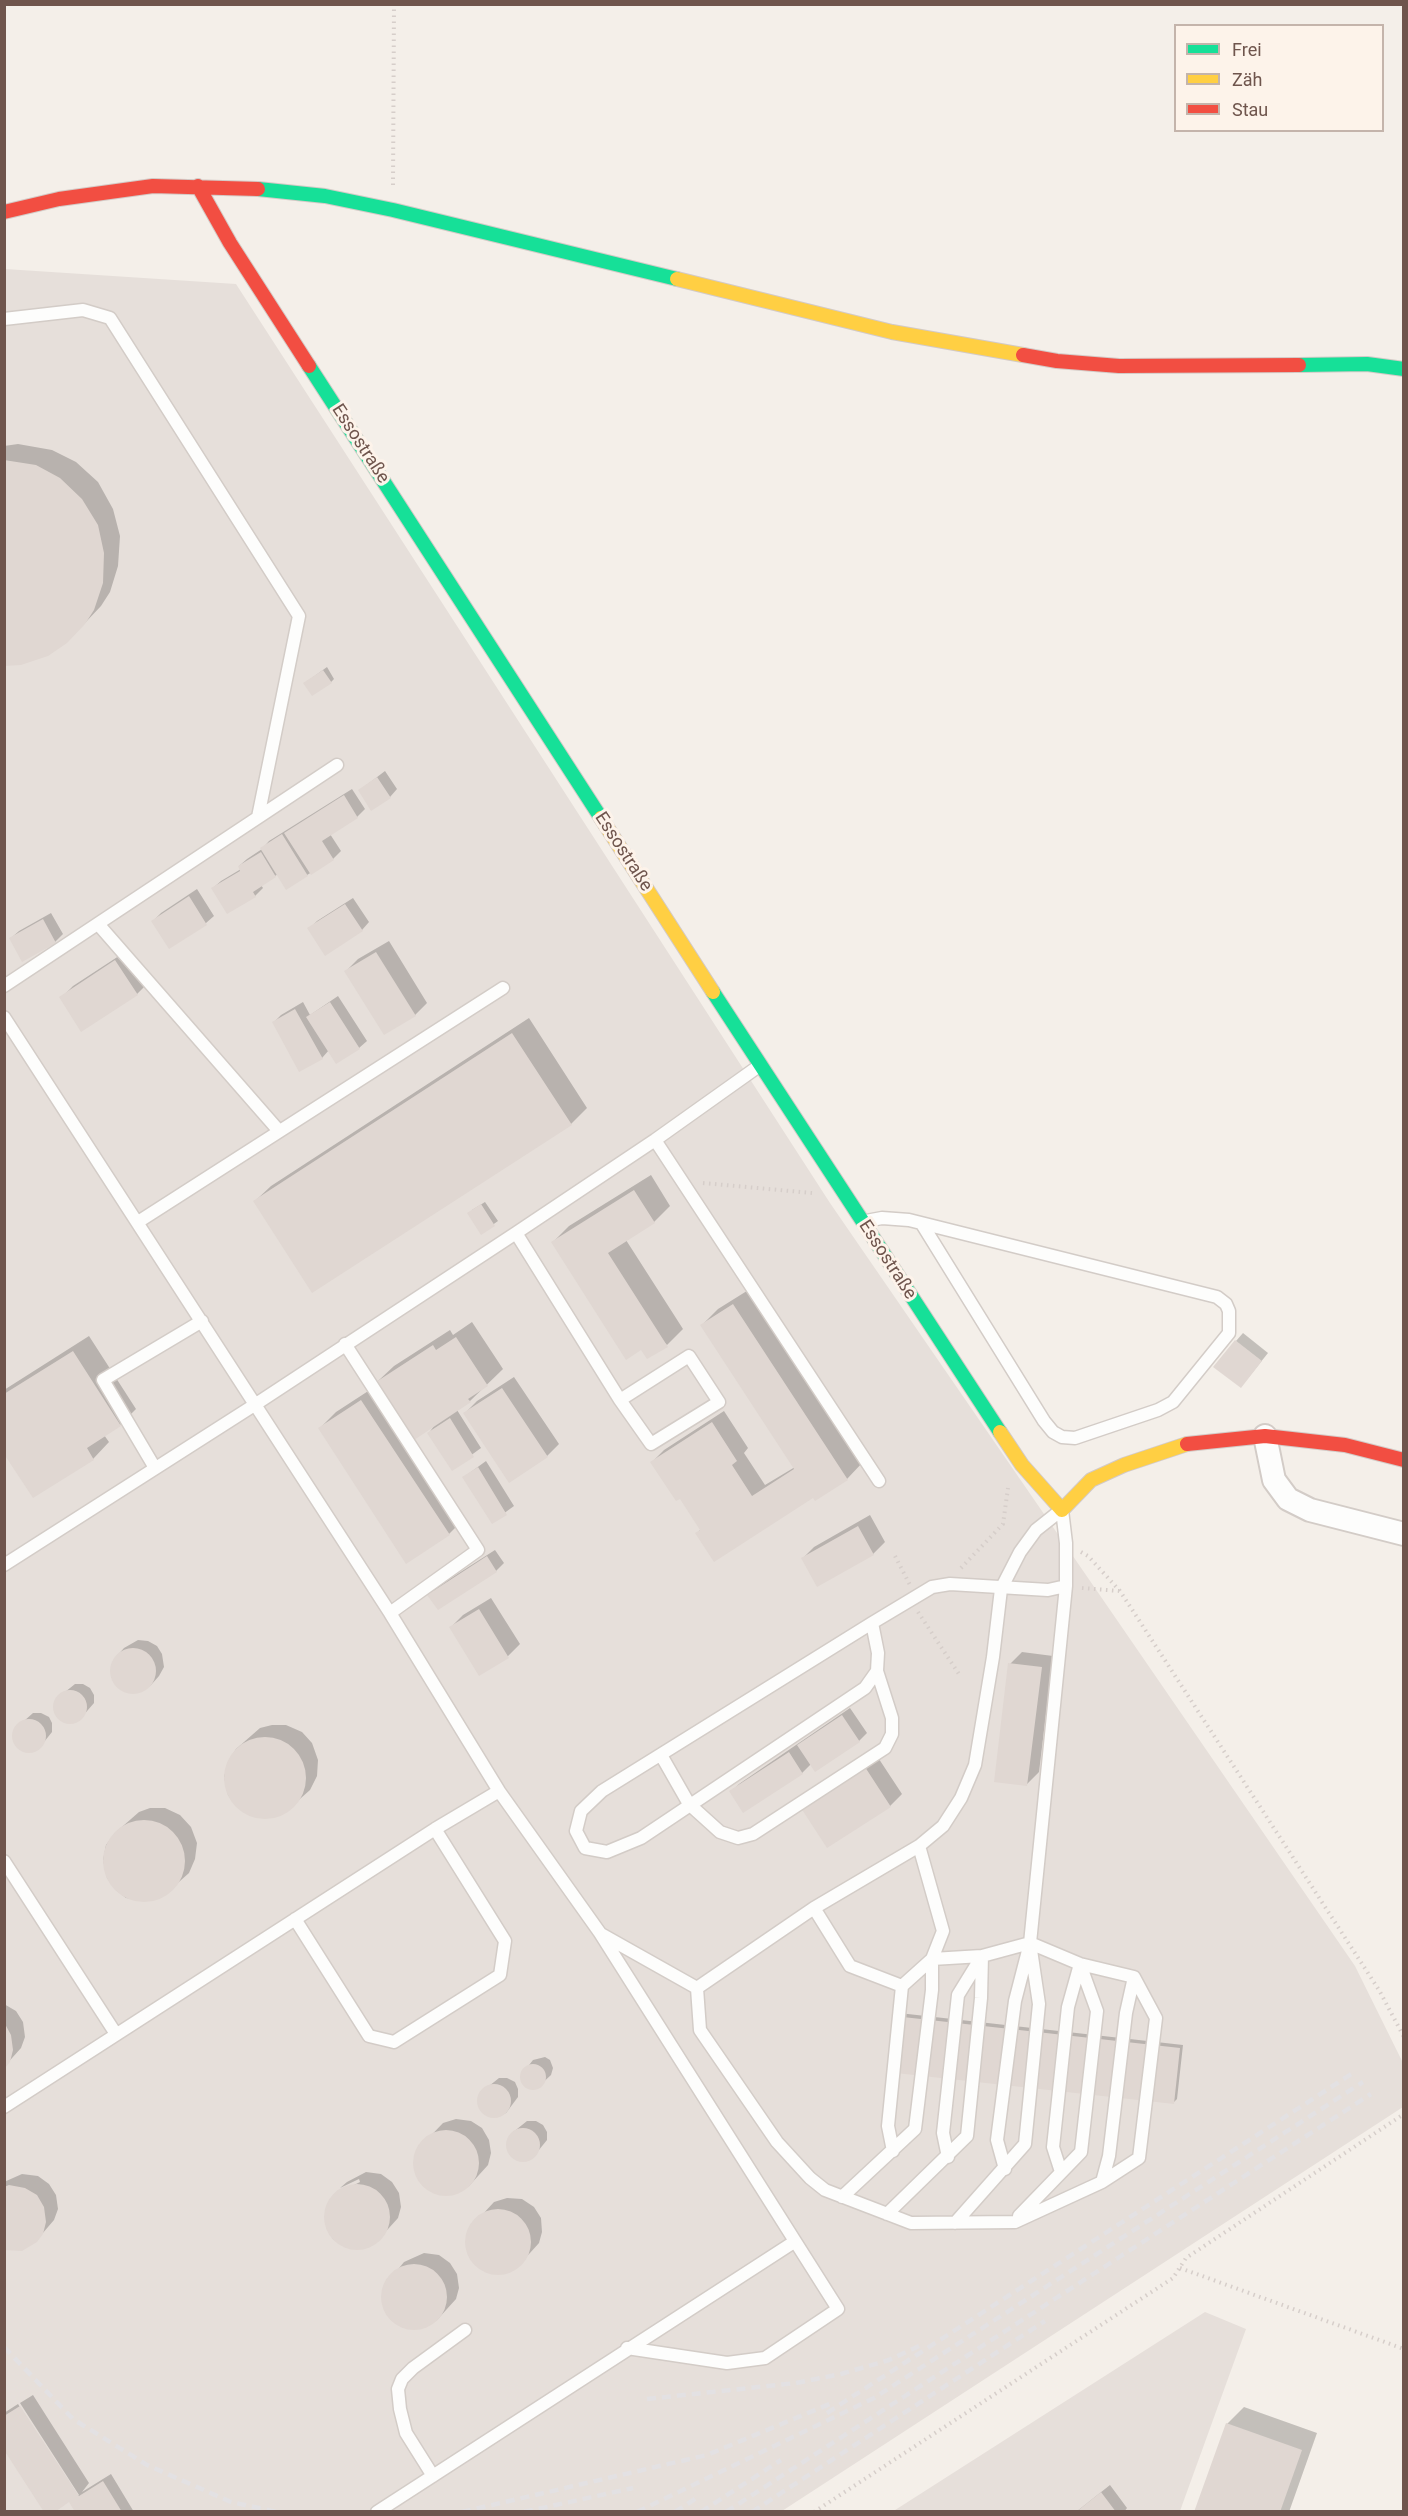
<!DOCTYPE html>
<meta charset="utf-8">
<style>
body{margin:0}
#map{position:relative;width:1408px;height:2516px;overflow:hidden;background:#f4efe9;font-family:Roboto,sans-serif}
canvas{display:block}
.frame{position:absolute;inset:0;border:6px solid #6f554d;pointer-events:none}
.legend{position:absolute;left:1174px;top:24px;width:210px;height:108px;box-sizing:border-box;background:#fdf3ea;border:2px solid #c4b4ab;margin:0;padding:8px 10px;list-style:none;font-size:18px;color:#6f554d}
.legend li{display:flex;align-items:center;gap:12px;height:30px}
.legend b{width:30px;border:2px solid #c4b4ab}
</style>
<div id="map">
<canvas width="1408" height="2516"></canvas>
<div class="frame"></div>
<ul class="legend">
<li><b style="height:8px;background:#16e098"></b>Frei</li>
<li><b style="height:8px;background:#ffcf43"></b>Zäh</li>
<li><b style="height:8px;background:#f24e42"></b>Stau</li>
</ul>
</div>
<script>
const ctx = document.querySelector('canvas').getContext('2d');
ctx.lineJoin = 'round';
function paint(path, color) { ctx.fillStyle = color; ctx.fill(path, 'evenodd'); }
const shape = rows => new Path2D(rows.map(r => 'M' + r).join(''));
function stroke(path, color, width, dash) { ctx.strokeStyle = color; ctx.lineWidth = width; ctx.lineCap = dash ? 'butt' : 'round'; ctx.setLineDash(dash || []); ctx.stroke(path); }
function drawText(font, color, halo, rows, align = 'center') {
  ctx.font = font + ' Roboto,sans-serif'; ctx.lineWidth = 6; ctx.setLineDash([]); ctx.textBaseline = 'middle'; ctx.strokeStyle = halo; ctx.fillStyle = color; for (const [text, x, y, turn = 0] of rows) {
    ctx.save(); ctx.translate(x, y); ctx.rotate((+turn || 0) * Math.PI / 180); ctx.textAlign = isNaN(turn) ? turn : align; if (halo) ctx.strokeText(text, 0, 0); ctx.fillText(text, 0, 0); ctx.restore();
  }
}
paint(shape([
 [5,269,236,284,830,1203,1355,1966,1404,2065,1403,2107,782,2511,5,2511],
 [1205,2312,1246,2329,1180,2511,892,2512]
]), '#e6dfda');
paint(shape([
 [18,444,52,450,76,462,98,482,113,509,120,536,118,566,110,592,101,606,83,625,4,665,4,446],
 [327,667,334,679,331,682,305,683],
 [385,771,397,789,390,797,360,790],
 [352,789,365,809,357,817,330,834,341,851,333,859,307,875,278,874,261,885,263,888,255,896,213,888,221,881,241,869,239,866,247,859,262,849,269,841],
 [197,889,214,916,206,923,170,947,153,921,161,913],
 [353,898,369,922,362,930,309,929,317,921],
 [51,913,63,934,55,942,11,938,19,931],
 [389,941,427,1003,415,1015,346,971,358,959],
 [128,950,149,982,137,994,61,998,73,986],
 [338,996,367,1041,359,1048,329,1050,322,1058,274,1022,281,1015,303,1002,310,1015],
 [529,1018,587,1108,571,1124,254,1202,271,1186],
 [651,1175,670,1206,654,1222,626,1240,683,1329,667,1345,553,1242,569,1226],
 [485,1202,498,1221,481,1233,472,1210],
 [750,1289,863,1462,847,1479,816,1499,814,1496,697,1533,701,1529,680,1497,652,1462,664,1450,724,1411,748,1448,744,1453,765,1485,795,1467,702,1325,718,1309],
 [472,1322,503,1369,470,1401,457,1410,481,1448,452,1469,429,1433,436,1423,413,1439,465,1518,449,1534,320,1428,336,1412,379,1384,377,1382,394,1366,450,1330,453,1335],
 [1243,1333,1268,1353,1248,1378,1236,1341],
 [89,1336,136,1409,120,1425,104,1435,109,1442,93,1459,34,1496,4,1451,4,1390],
 [514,1377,559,1444,547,1456,465,1413,477,1401],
 [486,1461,514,1506,492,1522,464,1477],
 [870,1515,885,1542,873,1554,802,1559,814,1547],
 [495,1550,504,1563,496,1571,429,1595,437,1587],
 [491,1598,520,1644,508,1656,480,1674,451,1627,463,1615],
 [138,1640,148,1641,157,1646,162,1654,164,1667,159,1676,151,1685,142,1691,131,1693,122,1690,115,1684,111,1676,111,1666,116,1657,124,1648],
 [1022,1652,1053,1656,1039,1772,1027,1784,1010,1664],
 [75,1684,83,1684,90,1688,94,1695,94,1703,81,1718,75,1722,64,1722,57,1715,55,1707,60,1696],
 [850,1708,867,1733,859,1741,816,1770,811,1764,802,1773,744,1811,731,1792,739,1784],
 [33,1713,41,1713,49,1717,52,1723,52,1732,40,1747,33,1751,22,1751,15,1744,15,1729],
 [272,1725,286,1725,302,1732,312,1743,318,1760,317,1776,310,1790,283,1814,267,1818,248,1814,237,1807,228,1795,224,1777,228,1762,236,1749,260,1728],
 [877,1756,902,1794,890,1806,803,1808],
 [150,1808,165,1808,180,1815,191,1827,197,1843,195,1859,189,1873,162,1897,146,1901,126,1898,116,1890,107,1878,103,1860,106,1845,115,1833,139,1812],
 [4,2004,16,2011,23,2022,25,2037,21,2048,4,2067],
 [899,2013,1183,2045,1177,2099,1173,2103,895,2017],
 [545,2057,550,2060,553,2068,551,2075,537,2088,530,2088,522,2080,522,2074,533,2060],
 [499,2078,507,2078,515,2082,518,2089,518,2097,506,2113,499,2116,488,2116,481,2109,479,2101,484,2090],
 [456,2119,471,2121,482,2128,489,2140,491,2153,488,2165,469,2186,455,2194,434,2193,423,2185,417,2175,415,2162,417,2150,443,2123],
 [527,2121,536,2121,543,2125,547,2132,547,2140,534,2156,527,2160,516,2159,509,2153,507,2144,512,2133],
 [366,2172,381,2174,392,2182,399,2193,401,2207,398,2218,379,2239,365,2247,344,2246,333,2239,327,2229,325,2216,328,2204,338,2191,338,2193,360,2182,359,2179,340,2188,347,2182],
 [22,2174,38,2176,49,2184,56,2195,58,2209,54,2220,36,2241,4,2248,4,2182],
 [507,2198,522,2199,534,2207,541,2218,542,2232,539,2243,520,2264,506,2272,486,2271,475,2263,469,2254,466,2240,469,2229,494,2202],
 [424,2253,439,2255,450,2263,457,2274,459,2288,456,2299,437,2320,423,2328,402,2327,391,2319,385,2310,383,2296,386,2284,404,2262],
 [33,2395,89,2483,82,2492,111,2474,134,2512,77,2512,69,2500,4,2447,4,2413,18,2404,76,2495,79,2495,20,2403],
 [1244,2407,1317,2433,1289,2512,1196,2512,1227,2424],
 [1110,2485,1127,2508,1124,2512,1076,2512]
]), '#0003');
paint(shape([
 [4,460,36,465,60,478,82,499,98,525,104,553,103,583,94,610,85,624,67,643,48,656,21,665,4,666],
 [323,670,332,683,312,696,303,683],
 [377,777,391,798,371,811,358,790],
 [344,795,358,818,322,841,334,860,311,875,284,833],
 [282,834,308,876,286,890,260,848],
 [261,852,276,877,253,892,256,897,227,914,211,888,240,871,238,866],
 [189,896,207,925,169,949,151,921],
 [345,904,363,931,325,956,307,928],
 [43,919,56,943,22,962,9,938],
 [376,952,416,1016,384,1035,344,971],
 [115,960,138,995,81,1032,59,997],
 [330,1002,360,1049,336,1064,306,1017],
 [295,1009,323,1059,299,1072,272,1022],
 [512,1033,572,1125,312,1293,253,1201],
 [634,1190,655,1223,608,1253,668,1347,647,1359,641,1350,626,1360,551,1242],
 [481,1204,495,1226,481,1235,467,1213],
 [733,1304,848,1480,815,1501,813,1498,714,1562,695,1533,700,1530,680,1499,676,1501,650,1462,712,1422,737,1461,732,1465,752,1496,794,1469,700,1325],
 [456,1337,488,1386,468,1399,471,1402,414,1440,376,1382,433,1345,436,1350],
 [1235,1340,1262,1361,1241,1388,1213,1367],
 [73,1351,121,1426,87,1448,94,1460,33,1498,4,1454,4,1394],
 [502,1388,548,1457,509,1483,463,1413],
 [361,1400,450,1535,406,1564,318,1428],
 [450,1418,474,1457,452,1471,427,1433],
 [478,1467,507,1515,492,1524,462,1477],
 [858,1526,874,1555,817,1587,801,1558],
 [487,1556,497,1572,438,1610,427,1595],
 [479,1609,509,1658,479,1676,449,1627],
 '110 1671a23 23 0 1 1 46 0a23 23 0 1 1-46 0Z',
 [1008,1663,1042,1667,1027,1786,994,1782],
 '53 1707a17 17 0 1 1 34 0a17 17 0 1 1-34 0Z',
 [842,1715,860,1742,815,1772,797,1745],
 '12 1736a17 17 0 1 1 34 0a17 17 0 1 1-34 0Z',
 '224 1778a41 41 0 1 1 82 0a41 41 0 1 1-82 0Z',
 [789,1752,803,1774,743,1813,729,1791],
 [865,1767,891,1807,827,1848,801,1808],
 '103 1861a41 41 0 1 1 82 0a41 41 0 1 1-82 0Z',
 [894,2016,1180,2048,1174,2104,887,2072],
 [5,2024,11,2035,13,2050,10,2062,5,2068],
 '520 2077a13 13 0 1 1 26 0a13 13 0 1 1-26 0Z',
 '477 2101a17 17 0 1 1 34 0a17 17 0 1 1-34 0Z',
 '506 2145a17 17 0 1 1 34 0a17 17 0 1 1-34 0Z',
 '413 2163a33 33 0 1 1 66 0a33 33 0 1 1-66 0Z',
 '324 2217a33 33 0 1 1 66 0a33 33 0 1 1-66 0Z',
 [9,2185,25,2188,37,2195,44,2207,46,2222,43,2234,37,2242,22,2251,4,2250,4,2187],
 '465 2242a33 33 0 1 1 66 0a33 33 0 1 1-66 0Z',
 '381 2297a33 33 0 1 1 66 0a33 33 0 1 1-66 0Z',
 [20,2406,79,2496,103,2481,122,2512,75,2512,69,2502,55,2512,44,2512,4,2450,4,2416],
 [1226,2423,1302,2450,1280,2512,1194,2512],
 [1101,2492,1116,2512,1076,2512]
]), '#e0d7d2');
const lane = shape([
 [4,319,83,310,110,318,299,616,258,817],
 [98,924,279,1131],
 [4,986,337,765],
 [4,1017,390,1613,499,1791,600,1933,838,2309,765,2358,727,2363,627,2348],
 [655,1140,879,1481],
 [866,1221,882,1218,909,1220,1217,1297,1226,1304,1229,1311,1229,1333,1173,1402,1158,1410,1075,1438,1062,1437,1053,1432,1044,1421,922,1224],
 [138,1222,503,988],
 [516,1233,620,1400,651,1444,719,1402,689,1356,620,1400],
 [345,1344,478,1550,390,1613],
 [155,1468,103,1380,202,1321],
 [4,1565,256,1404,516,1233,655,1140,759,1066],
 [872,1623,878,1653,877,1671,865,1688,641,1838,607,1852,585,1848,576,1831,581,1811,602,1791,872,1623,932,1587,950,1584,1048,1590,1066,1586],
 [661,1755,689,1804,720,1832,738,1838,753,1834,885,1748,892,1734,892,1718,877,1671],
 [4,1861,116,2034],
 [814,1908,850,1966,902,1986],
 [295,1919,369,2036,394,2042,500,1975,505,1941,435,1829],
 [601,1934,697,1988],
 [4,2107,435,1829,499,1791],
 [893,2151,888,2126,902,1986,932,1959,982,1956,1030,1943,1080,1964,1134,1977,1156,2018,1139,2158,1102,2182,1015,2222,911,2223,825,2190,810,2178,777,2142,700,2030,697,1988,814,1908,919,1846,943,1826,961,1798,975,1765,993,1657,1001,1589,1020,1552,1036,1530,1060,1511],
 [948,2157,943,2133,958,1995,982,1956],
 [1005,2169,997,2140,1015,2001,1030,1943,1066,1586,1066,1543,1062,1510],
 [1061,2172,1053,2147,1068,2007,1080,1964],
 [1102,2182,1109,2156,1126,2013,1134,1977],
 [842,2197,915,2129,932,1990,932,1959,943,1931,919,1846],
 [887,2214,967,2136,981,1998,982,1956],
 [1019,2216,1081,2152,1097,2011,1080,1964],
 [955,2223,1025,2144,1039,2004,1031,1950],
 [433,2476,406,2433,400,2409,398,2389,402,2379,413,2368,465,2330],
 [377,2512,794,2242]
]);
const street = shape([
 [1265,1436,1274,1480,1288,1499,1310,1510,1404,1534]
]);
const fast = shape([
 [258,189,325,196,393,210,677,279],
 [1299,365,1367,364,1404,369],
 [309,366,601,818],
 [713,992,1000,1432]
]);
const slow = shape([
 [677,279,892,332,1023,355],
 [601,818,713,992],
 [1000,1432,1022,1465,1062,1510,1091,1480,1124,1465,1187,1444]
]);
const jam = shape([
 [198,186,230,243,309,366],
 [4,212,59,199,153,186,258,189],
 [1023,355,1057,361,1119,366,1299,365],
 [1187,1444,1265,1436,1345,1445,1404,1460]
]);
stroke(lane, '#d3ccc7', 15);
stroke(street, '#d3ccc7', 26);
stroke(fast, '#d3cac6', 16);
stroke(slow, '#d3cac6', 16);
stroke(jam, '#d3cac6', 16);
stroke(shape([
 [393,185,394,4],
 [703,1183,812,1193],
 [1081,1552,1088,1556,1120,1591,1379,1990,1404,2037],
 [895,1556,910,1585],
 [961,1568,1003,1524,1008,1488],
 [1082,1588,1119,1591],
 [918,1612,959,1674],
 [1180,2268,1404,2349],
 [814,2512,1173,2278,1186,2258,1404,2114]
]), '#d6ceca', 4, [1.5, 4.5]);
stroke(lane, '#fdfdfc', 12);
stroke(street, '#fdfdfc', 22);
stroke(fast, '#16e098', 14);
stroke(slow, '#ffcf43', 14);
stroke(jam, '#f24e42', 14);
stroke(shape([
 [4,2347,73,2419,147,2465,231,2502,277,2512],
 [647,2399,796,2383,841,2374,889,2360,919,2346],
 [827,2413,1356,2071],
 [462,2512,707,2455,832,2403],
 [524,2512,633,2488],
 [637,2512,874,2398,1363,2082],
 [675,2512,698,2497],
 [701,2512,781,2460],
 [726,2512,1371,2094],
 [752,2512,1045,2321]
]), '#e3e1e3', 4.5, [9, 6]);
drawText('18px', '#6f554d', '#fdf3ea', [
 ["Essostraße",360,444,57],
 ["Essostraße",623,852,57],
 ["Essostraße",887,1260,57]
]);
</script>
